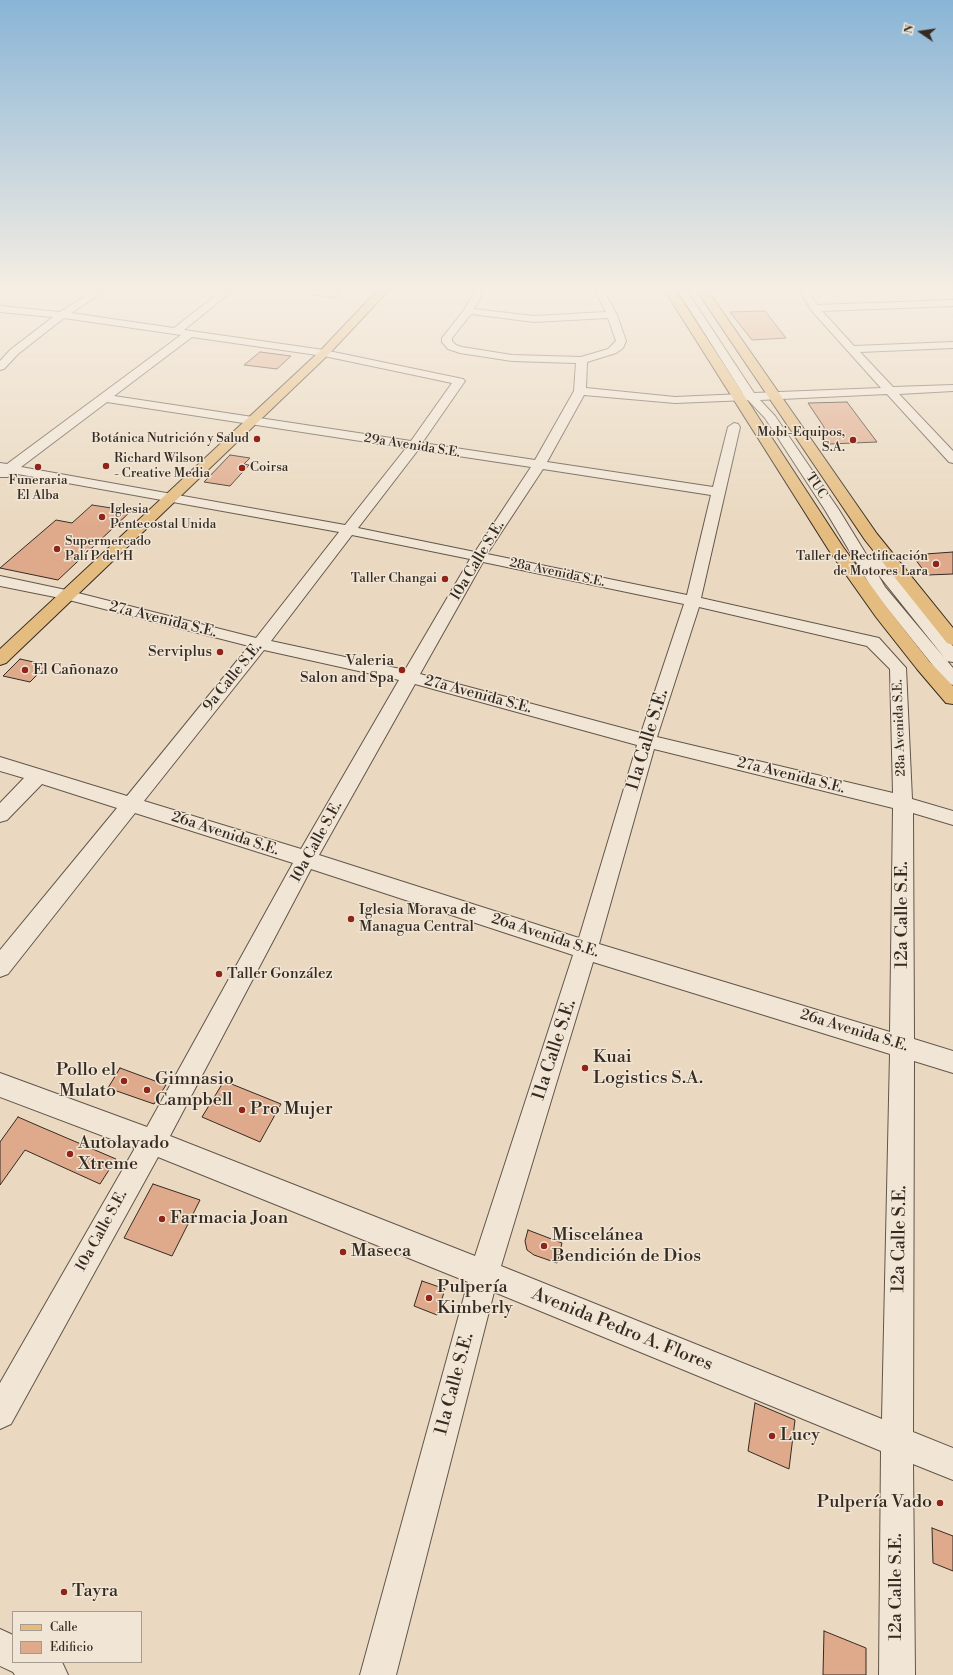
<!DOCTYPE html>
<meta charset="utf-8">
<style>
body{margin:0}
#map{position:relative;width:953px;height:1675px;overflow:hidden;background:#ead9c0;font-family:"Libre Bodoni",serif}
canvas{display:block}
.legend{position:absolute;left:12px;top:1611px;width:130px;height:52px;box-sizing:border-box;background:#f1e6d6;border:1px solid #a69b8e;margin:0;padding:5px 7px;list-style:none;font-size:12px;color:#352b22}
.legend li{display:flex;align-items:center;gap:8px;height:20px}
.legend b{width:20px;border:1px solid #a69b8e}
.north{position:absolute;left:901px;top:12px;width:40px;height:40px;-webkit-text-stroke:3px #f1e6d6;paint-order:stroke;rotate:283deg;font-size:11px;font-weight:700;line-height:16px;text-align:center;color:#352b22}
.north::after{content:'';display:block;margin:auto;width:14px;height:18px;background:#352b22;clip-path:polygon(50% 0,100% 100%,50% 72%,0 100%)}
</style>
<div id="map">
<canvas width="953" height="1675"></canvas>
<ul class="legend">
<li><b style="height:5px;background:#e5bc80"></b>Calle</li>
<li><b style="height:11px;background:#dfaa8b"></b>Edificio</li>
</ul>
<div class="north">N</div>
</div>
<script>
const ctx = document.querySelector('canvas').getContext('2d');
ctx.lineJoin = 'round';
function paint(path, color) { ctx.fillStyle = color; ctx.fill(path, 'evenodd'); }
const shape = rows => new Path2D(rows.map(r => 'M' + r).join(''));
function stroke(path, color, width, dash) { ctx.strokeStyle = color; ctx.lineWidth = width; ctx.lineCap = dash ? 'butt' : 'round'; ctx.setLineDash(dash || []); ctx.stroke(path); }
function drawText(font, color, halo, rows, align = 'center') {
  ctx.font = font + ' "Libre Bodoni",serif'; ctx.lineWidth = 3; ctx.setLineDash([]); ctx.textBaseline = 'middle'; ctx.strokeStyle = halo; ctx.fillStyle = color; for (const [text, x, y, turn = 0] of rows) {
    ctx.save(); ctx.translate(x, y); ctx.rotate((+turn || 0) * Math.PI / 180); ctx.textAlign = isNaN(turn) ? turn : align; if (halo) ctx.strokeText(text, 0, 0); ctx.fillText(text, 0, 0); ctx.restore();
  }
}
const building = shape([
 [765,311,786,338,752,340,730,312,765,311],
 [260,352,291,356,277,369,244,365,260,352],
 [847,402,877,442,830,444,827,442,825,439,824,427,808,403,847,402],
 [230,455,250,458,244,464,249,465,230,486,204,482,230,455],
 [92,505,131,511,58,580,0,568,56,520,72,523,92,505],
 [953,552,953,574,927,575,912,555,953,552],
 [20,659,47,665,30,682,3,676,20,659],
 [120,1068,166,1085,154,1104,108,1088,120,1068],
 [224,1081,281,1104,260,1142,202,1117,224,1081],
 [18,1117,41,1127,116,1159,100,1184,25,1150,0,1185,0,1142,18,1117],
 [153,1184,200,1200,172,1256,124,1238,153,1184],
 [528,1230,562,1243,557,1263,534,1255,527,1250,525,1241,528,1230],
 [422,1281,445,1289,437,1315,414,1306,422,1281],
 [755,1403,795,1420,789,1469,748,1451,755,1403],
 [932,1528,953,1536,953,1571,933,1563,932,1528],
 [824,1631,866,1648,866,1675,823,1675,824,1631]
]);
paint(building, '#dfaa8b');
stroke(building, '#352b22', 1);
const minor = shape([
 [93,291,104,291,71,313,174,328,221,291,232,291,184,330,324,350,463,379,465,381,422,443,535,460,574,391,576,363,512,361,460,353,448,349,442,342,442,338,464,310,475,291,484,291,474,309,534,316,606,312,595,291,604,291,617,315,626,341,623,348,616,353,587,362,586,388,675,397,743,394,678,291,687,291,754,393,881,388,811,310,800,291,809,291,817,305,953,300,953,306,822,311,854,346,953,342,953,348,860,352,893,387,953,385,953,391,899,394,953,451,953,463,949,462,887,394,760,400,775,416,839,510,869,559,875,557,880,558,953,646,953,662,947,661,877,573,885,587,953,668,953,685,947,683,874,592,825,510,765,418,748,400,675,403,584,395,547,462,713,487,728,427,734,423,738,424,740,427,701,598,879,638,906,668,912,799,953,811,953,825,913,813,914,1039,953,1051,953,1073,914,1061,913,1432,953,1448,953,1480,913,1464,915,1675,879,1675,881,1451,494,1292,396,1675,360,1675,468,1282,158,1157,11,1424,0,1429,0,1383,135,1148,0,1097,0,1073,147,1127,293,863,135,813,8,974,0,977,0,950,117,808,42,784,7,820,0,822,0,803,24,778,0,771,0,757,127,796,249,646,65,599,0,586,0,576,66,590,256,638,339,532,12,473,8,477,0,477,0,463,7,464,181,335,64,318,18,354,4,369,0,370,0,361,10,350,53,317,0,312,0,306,60,312,93,291],
 [471,314,534,322,608,318,616,341,608,349,581,357,512,355,462,347,456,345,452,341,452,338,471,314],
 [192,337,324,356,452,383,411,441,114,396,192,337],
 [107,402,406,448,345,525,21,467,107,402],
 [418,450,531,467,475,552,358,528,418,450],
 [543,469,711,495,687,595,487,554,543,469],
 [352,535,470,559,405,670,271,641,352,535],
 [483,562,684,604,641,733,420,674,483,562],
 [699,607,867,646,890,669,893,793,657,737,699,607],
 [264,650,399,680,301,849,144,801,264,650],
 [415,684,637,745,579,938,319,855,415,684],
 [654,749,893,808,890,1032,599,944,654,749],
 [311,869,573,955,475,1256,170,1136,311,869],
 [593,962,890,1054,882,1419,501,1266,593,962],
 [306,291,336,291,340,294,335,297,310,294,306,291],
 [0,1629,13,1635,13,1662,62,1662,68,1675,15,1675,13,1672,0,1666,0,1629]
]);
const major = shape([
 [377,291,388,291,328,355,6,663,0,665,0,649,320,351,377,291],
 [665,291,676,291,843,547,888,609,929,661,953,686,953,704,946,703,917,669,876,617,830,552,665,291],
 [697,291,708,291,877,534,953,628,953,645,947,643,865,540,697,291]
]);
stroke(minor, '#62564a', 2);
stroke(major, '#352b22', 2);
paint(minor, '#f1e6d6');
paint(major, '#e5bc80');
const sky = ctx.createLinearGradient(0, 0, 0, 526);
sky.addColorStop(0, '#89b5d6');
sky.addColorStop(0.55, '#f6eee3');
sky.addColorStop(1, '#f6eee300');
ctx.fillStyle = sky;
ctx.fillRect(0, 0, 953, 526);
for (const [x, y, r, color] of [
 [257,439,4,"#8f2418"],
 [853,440,4,"#8f2418"],
 [106,466,4,"#8f2418"],
 [38,467,4,"#8f2418"],
 [242,468,4,"#8f2418"],
 [102,517,4,"#8f2418"],
 [57,549,4,"#8f2418"],
 [936,564,4,"#8f2418"],
 [445,579,4,"#8f2418"],
 [220,652,4,"#8f2418"],
 [25,670,4,"#8f2418"],
 [402,670,4,"#8f2418"],
 [351,919,4,"#8f2418"],
 [219,974,4,"#8f2418"],
 [585,1068,4,"#8f2418"],
 [124,1081,4,"#8f2418"],
 [147,1090,4,"#8f2418"],
 [242,1110,4,"#8f2418"],
 [70,1154,4,"#8f2418"],
 [162,1219,4,"#8f2418"],
 [544,1246,4,"#8f2418"],
 [343,1252,4,"#8f2418"],
 [429,1298,4,"#8f2418"],
 [772,1436,4,"#8f2418"],
 [940,1503,4,"#8f2418"],
 [64,1592,4,"#8f2418"]
]) { const dot = new Path2D(); dot.arc(x, y, r, 0, 2 * Math.PI); ctx.fillStyle = color; ctx.fill(dot); stroke(dot, '#f1e6d6', 1.5); }
drawText('13px', '#352b22', '#f1e6d6', [
 ["Mobi-Equipos,",845,433],
 ["S.A.",845,448],
 ["Botánica Nutrición y Salud",249,439],
 ["Richard Wilson",114,459,"left"],
 ["- Creative Media",114,474,"left"],
 ["Coirsa",250,468,"left"],
 ["Funeraria",38,481,"center"],
 ["El Alba",38,496,"center"],
 ["Iglesia",110,510,"left"],
 ["Pentecostal Unida",110,525,"left"],
 ["Supermercado",65,542,"left"],
 ["Palí P del H",65,557,"left"],
 ["Taller de Rectificación",928,557],
 ["de Motores Lara",928,572],
 ["Taller Changai",437,579]
], 'right');
drawText('13px', '#352b22', '#f1e6d6', [
 ["29a Avenida S.E.",412,446,9],
 ["TUC",816,486,56],
 ["28a Avenida S.E.",557,573,12],
 ["28a Avenida S.E.",900,728,-92]
]);
drawText('15px', '#352b22', '#f1e6d6', [
 ["10a Calle S.E.",478,561,-59],
 ["27a Avenida S.E.",163,620,14],
 ["9a Calle S.E.",233,677,-51],
 ["27a Avenida S.E.",478,695,15],
 ["27a Avenida S.E.",791,776,14],
 ["26a Avenida S.E.",225,834,18],
 ["10a Calle S.E.",317,842,-61],
 ["26a Avenida S.E.",545,936,18],
 ["26a Avenida S.E.",854,1031,17],
 ["10a Calle S.E.",102,1231,-61]
]);
drawText('15px', '#352b22', '#f1e6d6', [
 ["Serviplus",212,652,"right"],
 ["Valeria",394,661,"right"],
 ["Salon and Spa",394,678,"right"],
 ["El Cañonazo",33,670],
 ["Iglesia Morava de",359,910],
 ["Managua Central",359,927],
 ["Taller González",227,974]
], 'left');
drawText('18px', '#352b22', '#f1e6d6', [
 ["11a Calle S.E.",648,740,-73],
 ["12a Calle S.E.",903,915,-90],
 ["11a Calle S.E.",555,1050,-72],
 ["12a Calle S.E.",900,1239,-89],
 ["Avenida Pedro A. Flores",622,1330,22],
 ["11a Calle S.E.",455,1384,-75],
 ["12a Calle S.E.",897,1587,-90]
]);
drawText('18px', '#352b22', '#f1e6d6', [
 ["Kuai",593,1058],
 ["Logistics S.A.",593,1079],
 ["Pollo el",116,1071,"right"],
 ["Mulato",116,1092,"right"],
 ["Gimnasio",155,1080],
 ["Campbell",155,1101],
 ["Pro Mujer",250,1110],
 ["Autolavado",78,1144],
 ["Xtreme",78,1165],
 ["Farmacia Joan",170,1219],
 ["Miscelánea",552,1236],
 ["Bendición de Dios",552,1257],
 ["Maseca",351,1252],
 ["Pulpería",437,1288],
 ["Kimberly",437,1309],
 ["Lucy",780,1436],
 ["Pulpería Vado",932,1503,"right"],
 ["Tayra",72,1592]
], 'left');
</script>
